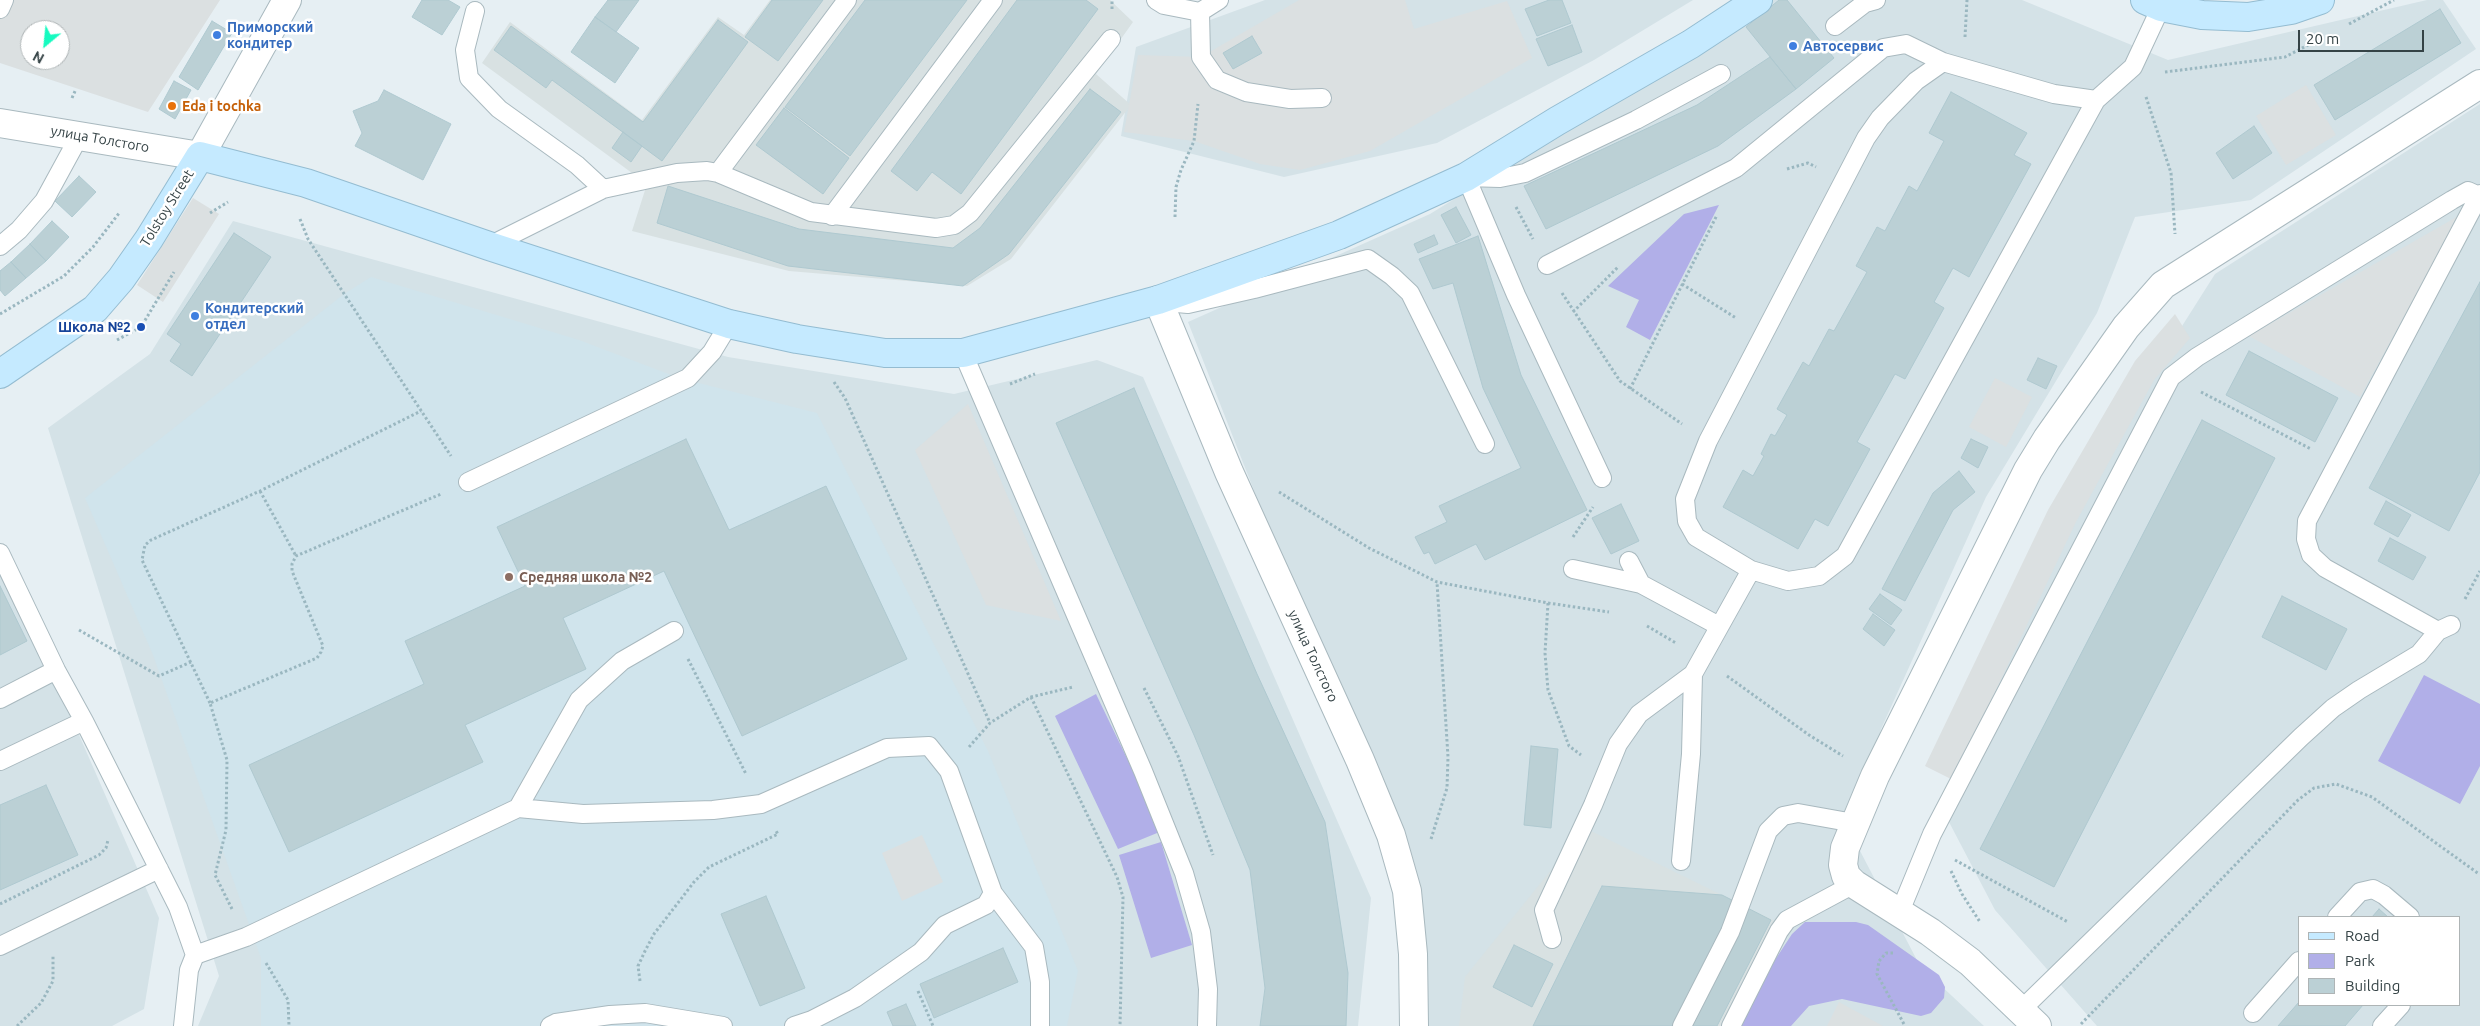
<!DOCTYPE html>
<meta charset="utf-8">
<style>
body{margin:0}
#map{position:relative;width:2480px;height:1026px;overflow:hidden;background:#e6eff3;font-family:Ubuntu,sans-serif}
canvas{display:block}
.legend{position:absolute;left:2298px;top:916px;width:162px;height:90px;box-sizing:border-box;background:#fff;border:1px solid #aeb4b5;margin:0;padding:6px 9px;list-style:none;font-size:15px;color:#354346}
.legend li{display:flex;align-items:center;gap:10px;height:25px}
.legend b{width:25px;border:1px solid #aeb4b5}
.north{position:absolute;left:20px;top:20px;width:50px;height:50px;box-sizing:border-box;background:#fff;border:1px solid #aeb4b5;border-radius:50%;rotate:208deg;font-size:14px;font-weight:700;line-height:20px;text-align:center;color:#354346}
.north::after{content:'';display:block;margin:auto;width:18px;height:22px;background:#16fbc0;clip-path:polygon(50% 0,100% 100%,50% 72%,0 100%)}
.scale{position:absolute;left:2298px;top:30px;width:126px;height:22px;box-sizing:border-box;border:2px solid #354346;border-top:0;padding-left:6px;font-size:15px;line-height:18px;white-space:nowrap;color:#354346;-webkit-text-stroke:4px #fff;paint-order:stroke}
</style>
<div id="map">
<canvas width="2480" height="1026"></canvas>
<ul class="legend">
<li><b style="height:6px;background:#c5eaff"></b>Road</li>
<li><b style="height:14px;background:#b1afe8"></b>Park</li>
<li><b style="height:14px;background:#bbd0d5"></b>Building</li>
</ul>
<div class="north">N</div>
<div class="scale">20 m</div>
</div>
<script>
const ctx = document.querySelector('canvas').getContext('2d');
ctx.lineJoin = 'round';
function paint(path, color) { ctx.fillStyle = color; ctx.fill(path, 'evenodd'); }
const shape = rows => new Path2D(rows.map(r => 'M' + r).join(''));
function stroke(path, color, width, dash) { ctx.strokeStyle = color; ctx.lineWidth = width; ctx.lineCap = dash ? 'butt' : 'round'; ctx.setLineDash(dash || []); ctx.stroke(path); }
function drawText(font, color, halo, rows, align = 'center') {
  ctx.font = font + ' Ubuntu,sans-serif'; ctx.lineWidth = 5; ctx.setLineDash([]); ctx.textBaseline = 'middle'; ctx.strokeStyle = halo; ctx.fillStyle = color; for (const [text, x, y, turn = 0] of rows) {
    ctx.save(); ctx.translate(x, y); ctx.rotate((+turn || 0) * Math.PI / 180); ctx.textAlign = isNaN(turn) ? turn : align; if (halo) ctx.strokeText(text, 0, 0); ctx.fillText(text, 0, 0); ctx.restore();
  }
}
paint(shape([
 [1265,0,1693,0,1594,60,1437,143,1284,177,1121,136,1136,47],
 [1772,0,2022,0,2168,60,2427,0,2443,0,2476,49,2251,200,2135,217,2097,313,1986,497,1881,729,1858,847,1920,966,1984,1026,1415,1026,1419,912,1188,322,1430,214,1744,21],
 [2480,104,2480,1026,2097,1026,1995,910,1949,822,2051,533,2215,274],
 [2299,917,2459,917,2459,1005,2299,1005],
 [233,221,728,357,954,394,1097,360,1143,377,1371,898,1358,1026,198,1026,219,976,48,428,150,354],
 [0,554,159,918,144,1009,112,1026,0,1026]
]), '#d4e2e7');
paint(shape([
 [770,0,1110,0,1133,22,1096,74,1131,105,1011,259,967,286,789,271,632,231,647,184,482,63,510,22,642,120,718,17,744,35],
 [1585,828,1775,921,1724,1026,1459,1026,1465,977]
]), '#d8e1e2');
paint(shape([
 [371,277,579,340,679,378,817,413,988,751,1078,971,1067,1026,261,1026,261,958,153,655,85,498,344,294]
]), '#d0e4ec');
paint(shape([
 [1719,205,1650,340,1626,327,1639,300,1608,286,1684,214],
 [2424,675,2480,704,2480,766,2460,804,2378,761],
 [1096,694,1162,831,1118,849,1055,716],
 [1161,842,1192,945,1151,958,1119,855],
 [1805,922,1856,922,1868,925,1939,975,1945,987,1944,998,1931,1013,1921,1016,1842,999,1809,1006,1791,1026,1741,1026,1775,960,1792,934]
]), '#b1afe8');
paint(shape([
 [0,0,220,0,148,112,0,63],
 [30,30,60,30,60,60,30,60],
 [1299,0,1405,0,1414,29,1507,1,1532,58,1370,151,1300,170,1260,164,1194,141,1124,132,1138,55,1201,57],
 [2306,85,2336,135,2286,165,2256,116],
 [193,198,219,214,163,302,137,285],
 [2460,215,2360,397,2249,336],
 [2175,314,2190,338,2154,380,2076,522,1953,780,1925,766,2048,510,2135,361],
 [1995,378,2032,397,2006,447,1969,427],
 [968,404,1061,621,986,605,915,450],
 [922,835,943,882,902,901,882,853],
 [1839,1002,1883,1026,1827,1026]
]), '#dbe0e1');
const building = shape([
 [422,0,448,0,460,7,442,35,412,17,422,0],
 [608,0,639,0,616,32,595,17,608,0],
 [772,0,823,0,778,61,745,37,772,0],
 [865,0,967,0,850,156,785,107,865,0],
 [1017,0,1086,0,1098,9,961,194,932,172,917,191,891,171,1017,0],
 [1549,0,1562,0,1571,23,1537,36,1525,9,1549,0],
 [1779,0,1787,0,1834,58,1796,89,1746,27,1779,0],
 [2440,9,2461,43,2335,120,2314,85,2440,9],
 [595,17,639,48,615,83,571,52,595,17],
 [718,20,748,42,662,161,552,80,546,88,494,50,511,26,643,122,718,20],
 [212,21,232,33,198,90,179,77,212,21],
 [1572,25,1582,52,1548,66,1536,39,1572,25],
 [1252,36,1262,53,1233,69,1223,53,1252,36],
 [1770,57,1796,89,1718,146,1546,229,1524,186,1697,105,1770,57],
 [174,81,191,90,175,119,159,109,174,81],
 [1090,89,1121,112,1009,254,963,286,788,266,657,223,668,186,799,229,953,248,980,228,1090,89],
 [384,90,451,124,423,180,355,146,362,133,353,111,378,101,384,90],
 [1951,92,2027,133,2014,155,2031,164,1969,277,1953,268,1934,302,1944,308,1905,379,1895,374,1857,442,1870,449,1828,526,1815,519,1798,549,1723,507,1743,470,1753,476,1764,456,1761,454,1771,434,1775,436,1787,415,1777,409,1803,362,1809,366,1829,329,1834,331,1867,272,1856,266,1877,227,1885,231,1909,186,1917,191,1944,141,1929,133,1951,92],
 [784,108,849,158,823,194,756,145,784,108],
 [2254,126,2272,153,2233,179,2216,153,2254,126],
 [623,132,642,146,631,162,612,148,623,132],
 [79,176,96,192,72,217,55,201,79,176],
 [1456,207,1471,235,1456,243,1441,215,1456,207],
 [52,221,69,237,46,261,30,244,52,221],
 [234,233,271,257,192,376,170,361,181,344,167,334,234,233],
 [1434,235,1438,244,1418,253,1414,244,1434,235],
 [1478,236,1521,375,1587,510,1485,560,1476,544,1435,564,1429,552,1424,554,1415,537,1447,522,1439,506,1521,468,1483,388,1453,283,1433,289,1419,259,1478,236],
 [30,244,46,261,26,278,11,262,30,244],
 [11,262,26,278,5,296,0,290,0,271,11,262],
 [2480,282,2480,472,2449,531,2369,488,2480,282],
 [2249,351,2338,398,2315,442,2226,395,2249,351],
 [2038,358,2057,366,2046,389,2027,380,2038,358],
 [1134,388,1257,674,1325,822,1348,973,1346,1026,1260,1026,1265,988,1250,870,1194,735,1056,423,1134,388],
 [2202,420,2275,458,2054,887,1980,849,2202,420],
 [686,439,729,530,826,486,907,659,742,736,664,571,563,618,586,669,465,725,483,762,289,852,249,765,424,684,405,641,525,586,497,527,686,439],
 [1971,439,1988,447,1978,468,1961,458,1971,439],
 [1959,471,1975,492,1953,510,1905,601,1882,589,1933,493,1959,471],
 [2386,501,2411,515,2398,537,2374,524,2386,501],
 [1621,504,1639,541,1611,554,1592,518,1621,504],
 [2390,538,2426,557,2413,580,2378,561,2390,538],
 [0,586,27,641,0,655,0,586],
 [1880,594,1902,610,1891,625,1869,609,1880,594],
 [2282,596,2347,629,2326,670,2262,637,2282,596],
 [1873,614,1895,630,1884,646,1863,629,1873,614],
 [1531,746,1558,749,1551,828,1524,825,1531,746],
 [46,785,78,855,0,890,0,805,46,785],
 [1602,886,1722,895,1771,920,1717,1026,1533,1026,1602,886],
 [766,896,805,988,760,1006,721,914,766,896],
 [2379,909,2388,917,2372,917,2379,909],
 [1514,945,1553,964,1532,1007,1493,987,1514,945],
 [1003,948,1018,982,934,1018,920,984,1003,948],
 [2299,1002,2299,1005,2363,1005,2345,1026,2278,1026,2299,1002],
 [906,1004,916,1026,893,1026,887,1012,906,1004]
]);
paint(building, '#bbd0d5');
stroke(building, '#afc9d0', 1);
const service = shape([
 [1156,0,1164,5,1200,12,1219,0],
 [0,9,4,0],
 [475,11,465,50,469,78,499,109,577,165,603,189],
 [1200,12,1201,57,1217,80,1246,92,1290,99,1322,98],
 [1835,26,1865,3,1876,0],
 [718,173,847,0],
 [832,216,993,0],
 [0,246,19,230,44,201,80,135],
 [489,246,603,189,677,173,707,171,718,173,811,212,936,228,954,225,970,213,1111,39],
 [1547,265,1736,168,1883,48,1906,44,1943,62],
 [1165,302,1188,304,1254,289,1368,259,1392,276,1410,293,1485,444],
 [963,353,1143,771,1184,873,1201,932,1208,989,1207,1026],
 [1602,478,1516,295,1466,177,1500,178,1525,173,1636,120,1721,74],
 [468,482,688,378,712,352,729,324],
 [0,553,56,670,84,721,178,907,195,955,189,970,183,1026],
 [1629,561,1641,584],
 [1573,569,1641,584,1719,626],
 [1751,570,1788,581,1819,576,1845,556,2096,100],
 [2451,625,2438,631,2325,568,2311,555,2306,539,2307,521,2480,194],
 [0,699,56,670],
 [0,761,84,721],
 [518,808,579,700,622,661,674,631],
 [1681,861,1691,754,1693,674],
 [993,893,1034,947,1040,982,1040,1026],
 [1899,914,1932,834,2171,377,2197,357,2452,200,2468,191,2479,196],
 [2337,917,2360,892,2373,889,2384,895,2410,917],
 [1552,939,1544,910,1593,805,1618,744,1639,714,1693,674,1751,570,1696,537,1687,521,1685,499,1708,441,1866,138,1880,118,1916,81,1943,62,2054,94,2096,100,2133,67,2161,7],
 [0,946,159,869],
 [195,955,246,937,518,808,583,814,713,810,761,804,887,748,929,746,949,771,993,893,986,905,945,925,921,952,855,998,812,1020,794,1026],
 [2021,1010,2301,737,2333,708,2359,690,2419,654,2438,631],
 [2253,1013,2299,961],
 [550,1026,556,1023,610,1015,645,1013,723,1026],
 [1682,1026,1730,932,1768,831,1783,816,1798,813,1854,823],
 [1731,1026,1779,931,1787,920,1854,884],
 [2382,1026,2401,1005]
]);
const minor = shape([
 [0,123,200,156],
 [1158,300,1229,472,1360,760,1391,835,1407,891,1413,954,1414,1026]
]);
const tertiary = shape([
 [200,156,287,0],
 [2037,1026,1970,962,1930,932,1854,884,1846,876,1843,865,1845,848,1875,776,2028,470,2047,439,2126,327,2163,285,2480,84]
]);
const secondary = shape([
 [2145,0,2161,7,2202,15,2248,17,2291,10,2320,0],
 [0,374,95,309,121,279,149,239,200,156,306,183,489,246,729,324,797,339,885,353,963,353,1158,300,1339,235,1466,177,1557,121,1691,44,1758,0]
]);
stroke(service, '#a9b9bf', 20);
stroke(minor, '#a9b9bf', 30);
stroke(tertiary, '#a9b9bf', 30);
stroke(secondary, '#94bcd1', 30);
stroke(shape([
 [1112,9,1112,0],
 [2349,24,2394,0],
 [1965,37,1967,0],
 [2165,72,2285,57,2310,44],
 [2146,97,2171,173,2175,234],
 [72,98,76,89],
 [1787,169,1808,163,1816,167],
 [1516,207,1533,239],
 [210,213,228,202],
 [1175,217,1176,187,1181,170,1194,141,1198,104],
 [300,219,308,239,451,456],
 [1682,284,1736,318],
 [1562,293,1620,381,1682,424],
 [1573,312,1619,266],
 [0,314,64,276,93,247,120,212],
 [117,340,141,327,174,272],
 [834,382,845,398,990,723],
 [1010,384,1035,374],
 [1630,389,1717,215],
 [2201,392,2311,449],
 [260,491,296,556],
 [1279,492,1369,548,1437,582,1548,603,1609,612],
 [1573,537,1593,507],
 [2465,599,2480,571],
 [1548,603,1545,653,1548,690,1569,746,1581,755],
 [1647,626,1676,643],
 [79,630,159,676,191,662],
 [688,659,746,774],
 [1727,676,1809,735,1843,756],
 [1144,688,1178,756,1213,855],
 [1031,697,1117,877,1123,897,1120,1026],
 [210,703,142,560,145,545,151,540,260,491,421,411],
 [969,747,990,723,1031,697,1073,687],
 [1431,839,1447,788,1448,757,1437,582],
 [1955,860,2068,922],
 [1951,871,1962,894,1980,922],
 [0,904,99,855,106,848,108,840],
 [232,909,215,875,226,830,227,760,210,703,317,658,321,652,323,646,292,571,292,564,296,556,441,494],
 [1893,953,1886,953,1879,961,1877,974,1905,1026],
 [266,963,288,1000,289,1026],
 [640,981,638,966,645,951,654,934,694,882,709,867,778,834,776,831],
 [918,991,933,1026],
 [2081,1024,2298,800,2314,788,2336,784,2372,797,2479,874],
 [17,1026,41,1003,53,981,53,955]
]), '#9ab7c0', 3, [2.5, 2.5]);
stroke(service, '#fff', 18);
stroke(minor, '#fff', 28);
stroke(tertiary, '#fff', 28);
stroke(secondary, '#c5eaff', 28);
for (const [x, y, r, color] of [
 [217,35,5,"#3f7fe0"],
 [1793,46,5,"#3f7fe0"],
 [172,106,5,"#e8710a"],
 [195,316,5,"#3f7fe0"],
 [141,327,5,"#1a4fb4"],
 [509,577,5,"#8d6e63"]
]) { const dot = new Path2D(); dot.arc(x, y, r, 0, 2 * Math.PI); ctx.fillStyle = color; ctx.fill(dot); stroke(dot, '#fff', 2); }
drawText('bold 14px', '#366cbe', '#fff', [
 ["Приморский",227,27],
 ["кондитер",227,43],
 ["Автосервис",1803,46],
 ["Кондитерский",205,308],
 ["отдел",205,324]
], 'left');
drawText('bold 14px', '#c56008', '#fff', [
 ["Eda i tochka",182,106]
], 'left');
drawText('14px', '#354346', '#fff', [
 ["улица Толстого",100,139,10],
 ["Tolstoy Street",167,208,-58],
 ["улица Толстого",1313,656,65]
]);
drawText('bold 14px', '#164399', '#fff', [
 ["Школа №2",131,327]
], 'right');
drawText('bold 14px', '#785e54', '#fff', [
 ["Средняя школа №2",519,577]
], 'left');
</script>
